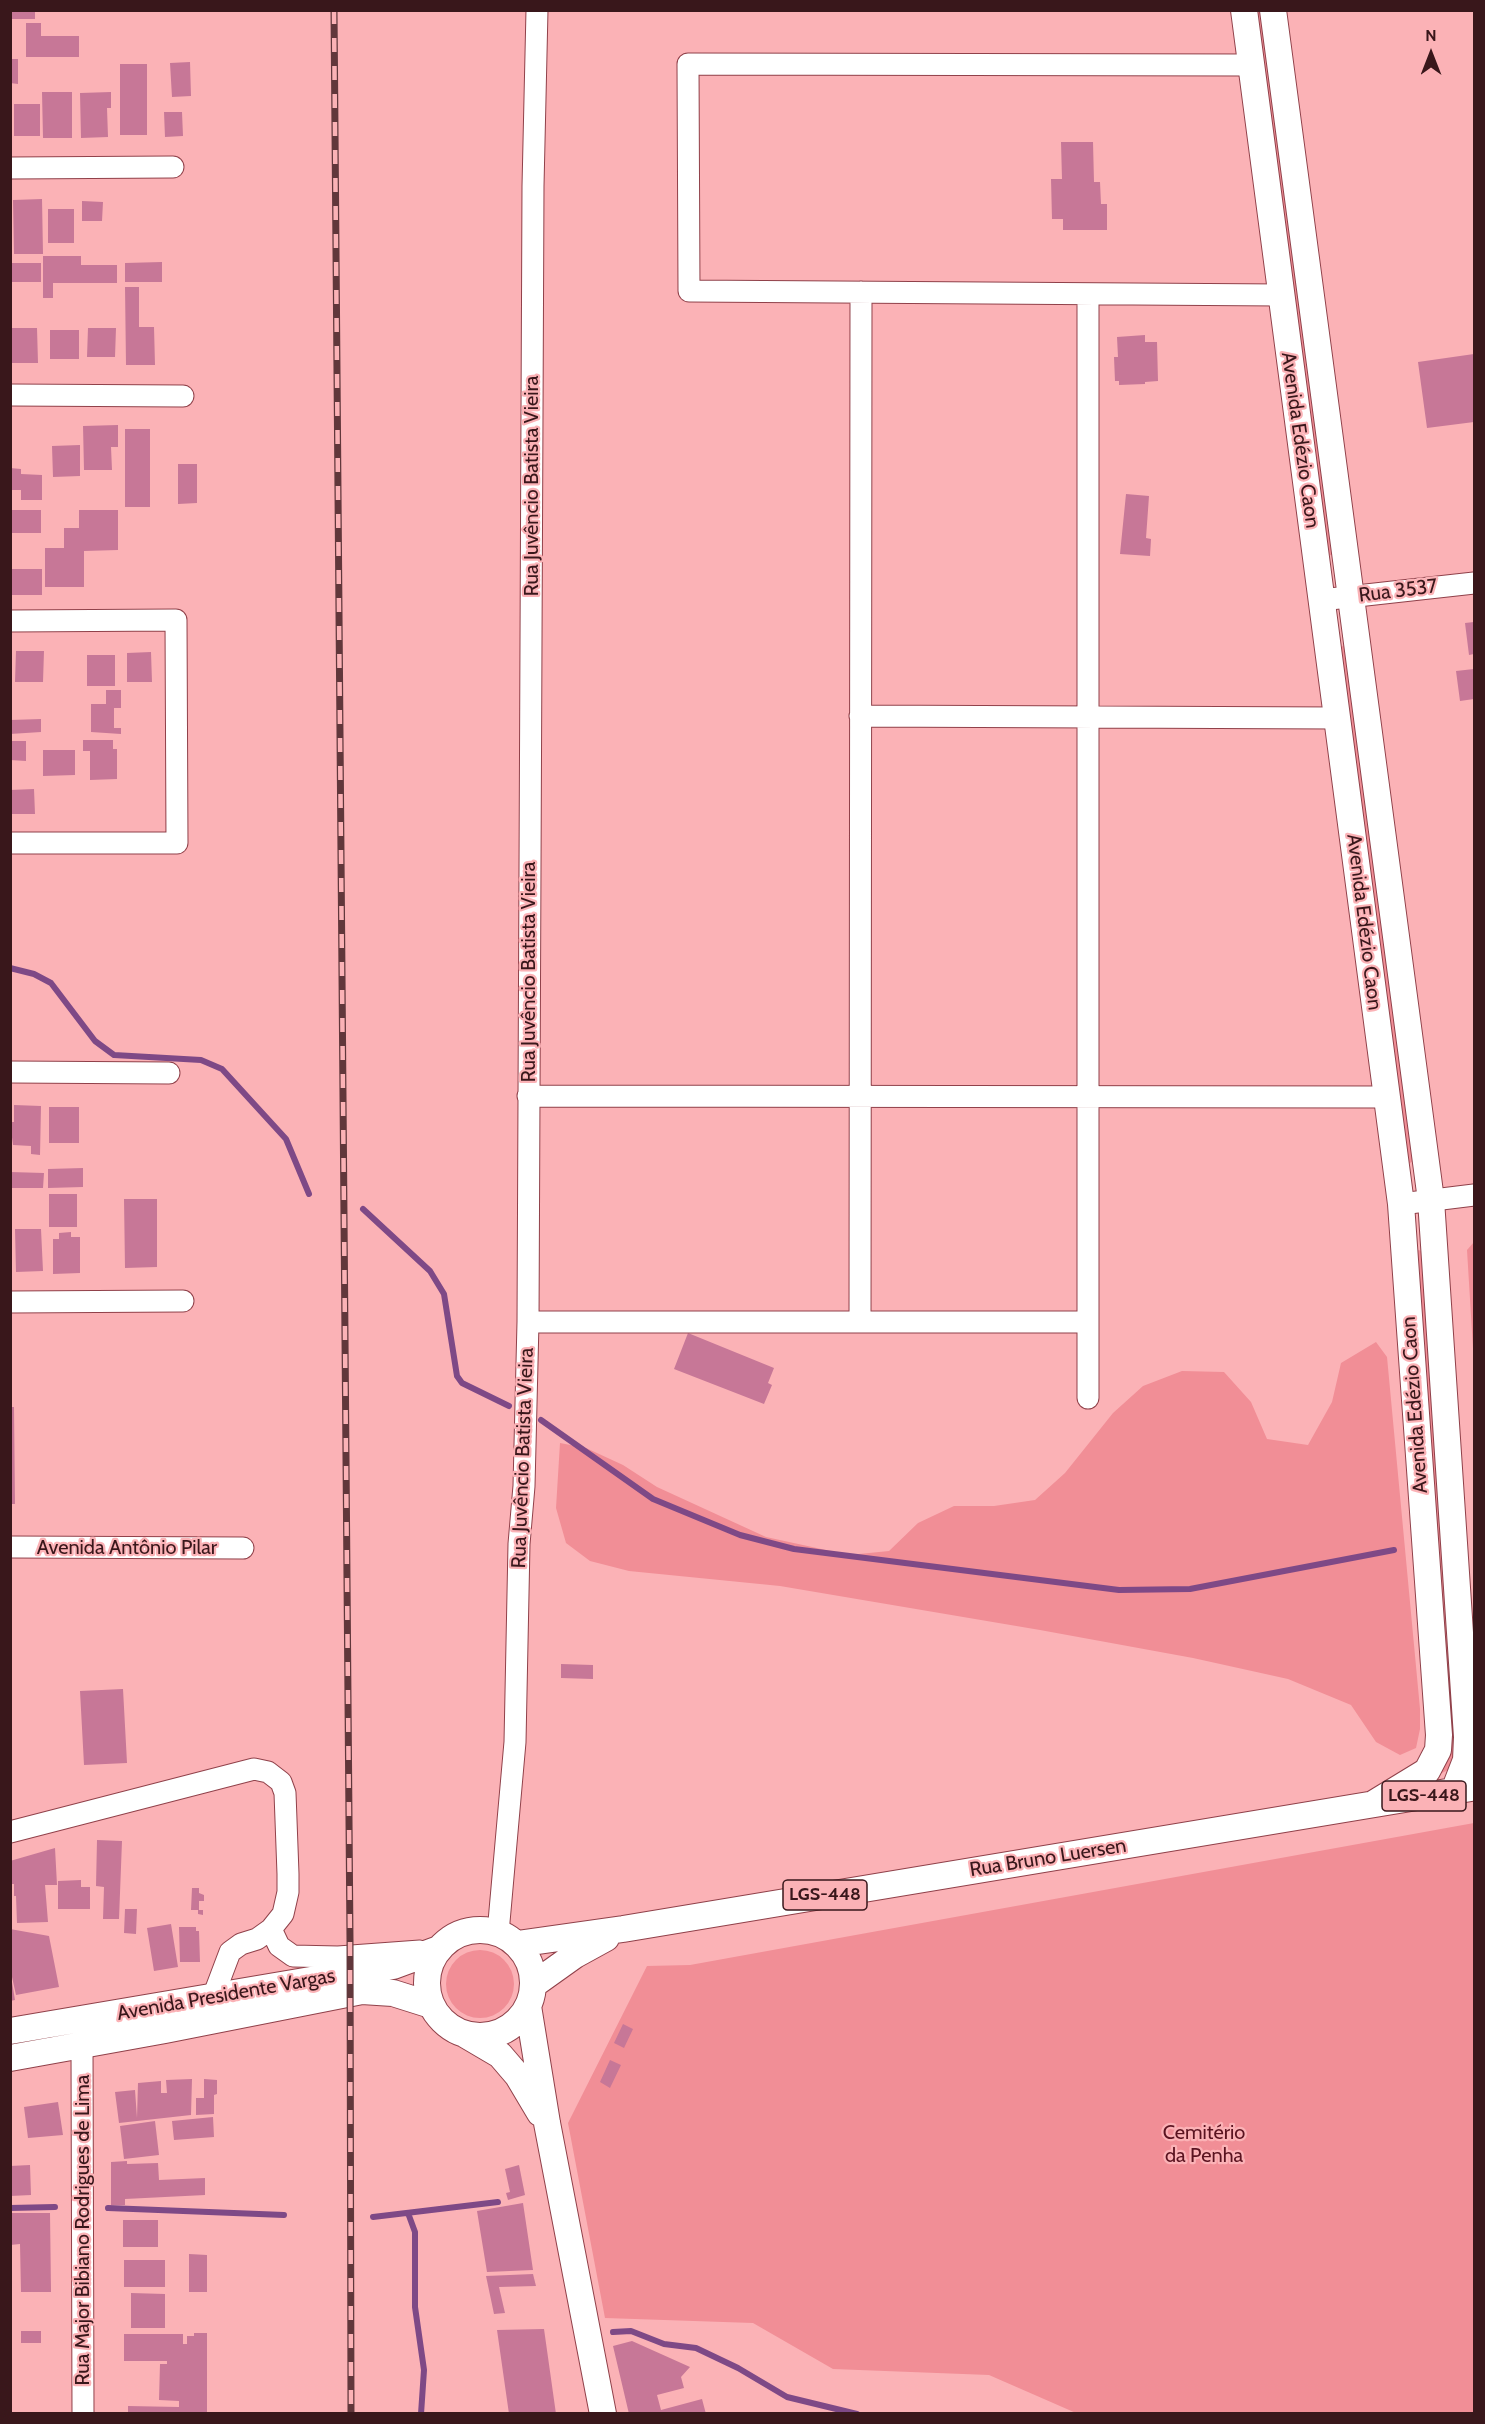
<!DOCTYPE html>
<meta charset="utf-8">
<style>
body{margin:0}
#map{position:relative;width:1485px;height:2424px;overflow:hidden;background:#fbb2b6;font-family:Cabin,sans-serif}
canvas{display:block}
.frame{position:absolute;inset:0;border:12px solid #39171b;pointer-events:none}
.north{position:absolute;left:1401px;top:24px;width:60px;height:60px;-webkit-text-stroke:4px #fbb2b6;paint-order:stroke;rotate:0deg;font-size:16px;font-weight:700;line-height:24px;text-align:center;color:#39171b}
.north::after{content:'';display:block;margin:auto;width:21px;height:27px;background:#39171b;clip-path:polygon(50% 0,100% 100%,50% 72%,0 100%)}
</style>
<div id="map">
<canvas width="1485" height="2424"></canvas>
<div class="frame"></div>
<div class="north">N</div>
</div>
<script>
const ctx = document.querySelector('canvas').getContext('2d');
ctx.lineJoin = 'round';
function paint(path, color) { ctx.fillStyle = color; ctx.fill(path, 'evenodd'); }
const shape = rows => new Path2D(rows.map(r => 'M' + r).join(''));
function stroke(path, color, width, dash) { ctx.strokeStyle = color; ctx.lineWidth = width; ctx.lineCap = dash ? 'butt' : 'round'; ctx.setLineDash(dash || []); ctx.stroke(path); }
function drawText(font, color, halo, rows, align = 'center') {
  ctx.font = font + ' Cabin,sans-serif'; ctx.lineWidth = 4.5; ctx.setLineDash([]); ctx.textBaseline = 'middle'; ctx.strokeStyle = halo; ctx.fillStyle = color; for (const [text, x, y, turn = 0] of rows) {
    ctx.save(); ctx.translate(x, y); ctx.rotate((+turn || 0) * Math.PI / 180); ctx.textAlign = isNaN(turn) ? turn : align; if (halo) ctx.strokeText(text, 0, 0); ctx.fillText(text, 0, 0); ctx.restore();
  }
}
paint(shape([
 [1254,11,1263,11,1334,555,1330,555,1327,553],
 [1346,644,1413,1161,1407,1165,1340,648],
 [1474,1242,1474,1365,1467,1250],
 [1419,1250,1422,1252,1458,1754,1450,1769,1442,1773,1438,1772,1416,1251],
 [1376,1342,1387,1357,1420,1709,1420,1729,1416,1748,1400,1755,1376,1742,1351,1705,1288,1679,1193,1658,1040,1630,780,1586,629,1571,590,1561,566,1543,556,1508,560,1443,586,1448,623,1465,657,1487,766,1537,849,1555,889,1551,918,1523,954,1506,994,1506,1035,1500,1065,1473,1113,1413,1143,1386,1182,1371,1224,1372,1251,1402,1267,1439,1308,1445,1332,1402,1341,1363],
 [1474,1823,1474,2413,1076,2413,989,2375,833,2369,753,2323,605,2318,568,2123,647,1966,690,1965],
 '446 1984a34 34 0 1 1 68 0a34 34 0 1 1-68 0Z'
]), '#f18e96');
stroke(shape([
 [10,968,34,974,51,983,95,1041,114,1055,201,1060,222,1069,286,1139,309,1194],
 [363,1209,430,1271,444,1294,457,1376,462,1383,509,1406],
 [541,1420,653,1499,740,1535,794,1549,1119,1590,1190,1589,1394,1550],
 [10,2208,55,2207],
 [108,2208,284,2215],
 [408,2213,415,2232,415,2307,424,2370,421,2414],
 [373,2217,498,2202],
 [613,2332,631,2331,664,2344,696,2348,738,2368,787,2397,857,2414]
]), '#7e4986', 6);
paint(shape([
 [10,10,35,10,35,19,10,19],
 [26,23,41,23,41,36,79,36,79,57,26,57],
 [10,59,18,59,18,84,10,83],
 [190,62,191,96,172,97,170,63],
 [120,64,147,64,147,135,120,135],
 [42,92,72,92,72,138,43,138],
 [111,92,111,108,107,108,108,137,81,138,80,93],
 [14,104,40,104,40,136,14,136],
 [164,112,182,112,183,136,165,137],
 [1061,142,1093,142,1094,182,1100,182,1101,204,1107,204,1107,230,1063,230,1063,219,1052,219,1051,179,1062,179],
 [42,199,43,254,14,254,13,200],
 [82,201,103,202,102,221,82,221],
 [48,209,74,209,74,243,48,243],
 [43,256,81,256,81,265,117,265,117,283,53,283,53,298,43,298],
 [162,262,162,282,125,282,125,263],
 [10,263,41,263,41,282,10,282],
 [125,287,139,287,139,327,154,327,155,365,126,365],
 [12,328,37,328,38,363,12,363],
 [88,328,116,328,115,357,87,357],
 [50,330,79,330,79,359,50,359],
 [1145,335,1145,342,1157,342,1158,381,1145,382,1145,384,1119,385,1119,381,1115,381,1114,357,1118,357,1117,337],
 [1474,354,1474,422,1427,428,1418,362],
 [118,425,118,447,111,447,112,470,84,470,83,426],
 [125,429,150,429,150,507,125,507],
 [80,445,80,476,53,477,52,446],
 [178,464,197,464,197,503,178,504],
 [10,468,21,469,21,474,42,475,42,500,21,500,21,490,10,490],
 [1126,494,1149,496,1146,538,1151,539,1150,556,1120,554],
 [12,510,41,510,41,533,12,533],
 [79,510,118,510,118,550,84,551,84,587,45,587,45,548,64,548,64,528,79,528],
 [10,569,42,569,42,595,10,595],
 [1474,622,1474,654,1469,655,1465,623],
 [16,651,44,651,43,682,15,682],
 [151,652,152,682,127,682,127,653],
 [87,655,115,655,115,686,87,686],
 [1474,669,1474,699,1460,701,1456,671],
 [106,690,121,690,121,708,114,708,114,728,121,728,121,734,91,732,91,704,106,704],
 [41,719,41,732,10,734,10,720],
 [83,740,113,740,113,749,117,749,117,779,90,780,90,751,83,751],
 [10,741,26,741,26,761,10,760],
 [43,750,75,750,75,775,43,776],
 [34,789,35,814,10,814,10,790],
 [14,1105,41,1106,40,1155,31,1154,31,1146,13,1145,10,1122,14,1122],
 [49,1107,79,1107,79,1143,49,1143],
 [83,1168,83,1187,48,1188,48,1169],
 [10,1172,44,1173,43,1188,10,1188],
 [49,1194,77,1194,77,1227,49,1227],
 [124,1199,157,1199,157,1267,125,1268],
 [15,1229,41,1229,43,1271,16,1272],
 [71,1232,71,1237,80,1237,80,1273,53,1274,53,1239,59,1239,59,1233],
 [688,1333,774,1368,768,1383,772,1385,764,1404,674,1369],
 [10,1407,14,1407,15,1504,10,1504],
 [561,1664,593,1665,593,1679,561,1678],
 [123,1689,127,1763,84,1765,80,1691],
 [97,1840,122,1841,119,1919,103,1919,104,1887,96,1886],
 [55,1848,57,1885,45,1885,48,1922,17,1923,16,1896,14,1896,14,1884,12,1884,10,1861],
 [81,1880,81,1887,90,1887,90,1909,58,1909,58,1881],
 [192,1888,199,1888,199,1893,204,1895,204,1901,199,1901,199,1910,203,1910,203,1915,198,1914,198,1910,191,1910],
 [125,1909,137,1909,136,1934,124,1933],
 [171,1924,178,1967,154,1971,147,1928],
 [179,1927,196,1927,196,1931,199,1931,200,1962,180,1962],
 [10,1929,49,1936,59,1987,16,1995,10,1968],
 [12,1982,15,2000,10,2001,10,1983],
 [623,2024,633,2029,624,2048,614,2043],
 [610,2060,621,2065,610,2088,600,2082],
 [192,2079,191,2115,119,2123,115,2092,135,2090,137,2118,138,2083,161,2081,161,2093,167,2093,166,2080],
 [204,2079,217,2080,217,2094,214,2095,214,2114,196,2115,196,2098,204,2098],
 [58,2102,63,2135,28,2138,24,2107],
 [213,2117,214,2137,174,2140,172,2121],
 [155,2121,159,2155,124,2159,120,2126],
 [127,2161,127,2164,158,2163,159,2180,205,2178,205,2195,125,2199,125,2205,111,2205,111,2162],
 [30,2165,31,2195,10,2196,10,2166],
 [519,2165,525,2195,508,2200,506,2193,510,2192,505,2169],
 [523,2203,533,2270,487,2272,477,2211],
 [10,2213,50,2213,51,2292,21,2292,20,2244,10,2245],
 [123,2220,158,2220,158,2247,123,2247],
 [189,2254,207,2255,207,2292,189,2292],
 [124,2260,165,2260,165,2287,124,2287],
 [533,2274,536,2286,499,2287,505,2313,494,2314,486,2276],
 [131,2293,165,2294,165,2328,131,2328],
 [544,2329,556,2414,509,2414,497,2330],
 [21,2331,41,2331,41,2343,21,2343],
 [194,2333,207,2333,207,2414,128,2414,128,2406,179,2407,179,2401,159,2400,160,2364,167,2364,167,2361,124,2361,124,2334,183,2334,183,2344,187,2344,187,2336,194,2336],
 [632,2341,690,2367,681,2377,684,2388,657,2395,661,2410,702,2399,706,2414,629,2414,613,2346]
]), '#c77797');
const minor = shape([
 [1251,65,688,64,689,291,1281,295],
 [10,168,173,167],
 [10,395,183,396],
 [1321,600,1474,583],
 [10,621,176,620,177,843,10,843],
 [860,716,1337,718],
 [10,1072,169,1073],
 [528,1096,1387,1097],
 [1401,1204,1474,1195],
 [10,1302,183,1301],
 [528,1322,1088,1322],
 [860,1322,861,292],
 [1088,1398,1088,294],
 [10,1547,243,1548],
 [10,1832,254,1769,268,1772,281,1782,285,1793,288,1874,288,1892,283,1914,271,1929,257,1939,241,1944,230,1952,213,1997],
 [271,1929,279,1946,293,1956,338,1957,420,1951],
 [498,1933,515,1742,519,1544,524,1486,528,1322,533,186,537,10],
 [82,2046,83,2414]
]);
const major = shape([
 [1244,10,1401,1204,1439,1735,1438,1750,1427,1771,1373,1804],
 [1273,10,1431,1200,1467,1737,1466,1760,1454,1791],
 '427 1983a53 53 0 1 1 106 0a53 53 0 1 1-106 0Z',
 [517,1944,623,1929,1471,1788],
 [533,1985,575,1955,606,1938],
 [528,2006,547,2123,603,2414],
 [10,2031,393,1966,439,1949],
 [466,2035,500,2055,518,2076,540,2113],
 [10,2058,165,2030,362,1991,393,1993,431,2005]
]);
stroke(minor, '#90414a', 23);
stroke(major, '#90414a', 28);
stroke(minor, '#fff', 21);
stroke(major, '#fff', 26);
const rail = shape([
 [334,10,350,1939,351,2414]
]);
stroke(rail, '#61373b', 7);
stroke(rail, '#fbb2b6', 4.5, [14]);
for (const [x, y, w] of [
 [1424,1796,84],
 [825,1895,84]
]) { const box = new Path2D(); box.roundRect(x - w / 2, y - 15, w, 30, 4.5); ctx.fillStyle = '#fbb2b6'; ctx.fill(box); stroke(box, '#39171b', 1.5); }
drawText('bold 18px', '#39171b', null, [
 ["LGS-448",1424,1796],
 ["LGS-448",825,1895]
]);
drawText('20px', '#39171b', '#fbb2b6', [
 ["Avenida Edézio Caon",1300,440,82],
 ["Rua Juvêncio Batista Vieira",532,486,-90],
 ["Rua 3537",1398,591,-7],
 ["Avenida Edézio Caon",1364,922,83],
 ["Rua Juvêncio Batista Vieira",529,972,-90],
 ["Avenida Edézio Caon",1415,1405,-94],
 ["Rua Juvêncio Batista Vieira",523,1458,-88],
 ["Avenida Antônio Pilar",127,1548],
 ["Rua Bruno Luersen",1048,1858,-9],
 ["Avenida Presidente Vargas",226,1995,-10],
 ["Rua Major Bibiano Rodrigues de Lima",83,2230,-90]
]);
drawText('20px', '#5a1320', '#fbb2b6', [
 ["Cemitério",1204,2133],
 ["da Penha",1204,2156]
]);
</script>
